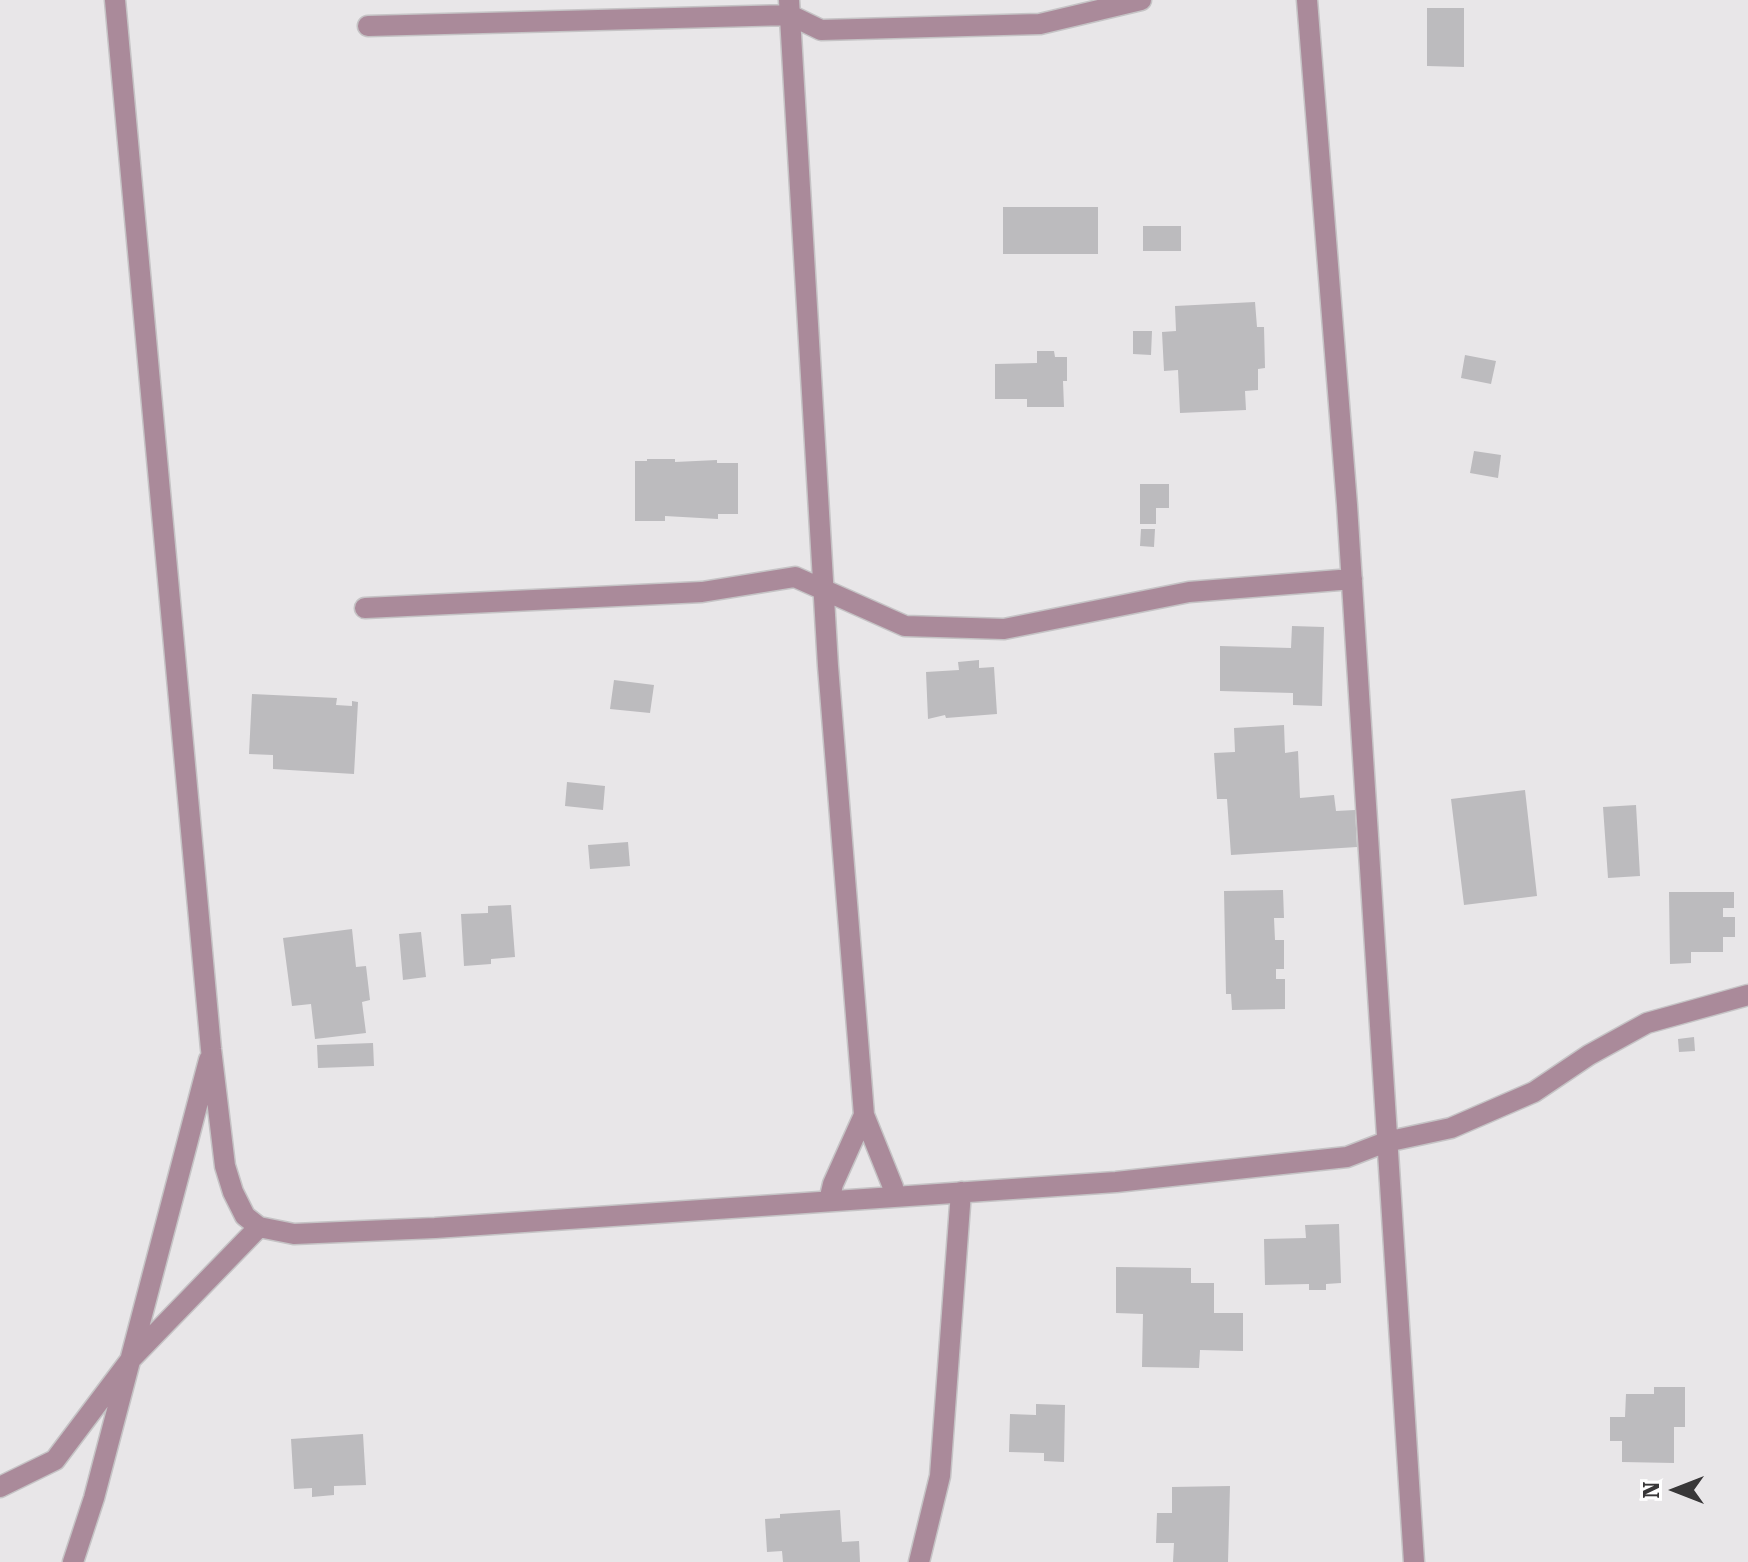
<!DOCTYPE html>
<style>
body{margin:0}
#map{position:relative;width:1748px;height:1562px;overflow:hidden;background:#e8e6e8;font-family:"Roboto Serif",serif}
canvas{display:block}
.north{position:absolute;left:1636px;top:1450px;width:80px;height:80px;-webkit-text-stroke:6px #fff;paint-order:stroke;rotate:270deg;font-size:22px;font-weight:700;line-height:32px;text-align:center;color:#383738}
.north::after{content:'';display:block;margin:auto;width:28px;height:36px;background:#383738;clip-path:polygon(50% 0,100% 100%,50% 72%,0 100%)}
</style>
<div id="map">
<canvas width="1748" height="1562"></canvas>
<div class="north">N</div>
</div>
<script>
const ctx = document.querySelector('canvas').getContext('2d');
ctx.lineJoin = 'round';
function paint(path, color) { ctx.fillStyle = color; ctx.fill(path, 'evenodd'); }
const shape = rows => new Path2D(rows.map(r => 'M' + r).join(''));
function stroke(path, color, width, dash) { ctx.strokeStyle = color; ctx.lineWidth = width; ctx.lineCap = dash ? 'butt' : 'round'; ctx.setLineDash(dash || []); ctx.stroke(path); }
paint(shape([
 [1427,8,1464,8,1464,67,1427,66],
 [1003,207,1098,207,1098,254,1003,254],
 [1143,226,1181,226,1181,251,1143,251],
 [1255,302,1257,327,1264,327,1265,368,1258,369,1258,390,1245,391,1246,410,1180,413,1178,370,1164,371,1162,332,1176,331,1175,306],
 [1133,331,1152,331,1151,355,1133,354],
 [1037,351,1054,351,1055,357,1067,357,1067,381,1063,381,1064,407,1027,407,1027,399,995,399,995,364,1037,363],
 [1465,355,1496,361,1491,384,1461,378],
 [1474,451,1501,455,1498,478,1470,473],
 [647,459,675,459,675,462,717,460,717,463,738,463,738,514,718,514,718,519,665,516,665,521,635,521,635,461,647,461],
 [1140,484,1169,484,1169,508,1156,508,1156,524,1140,524],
 [1141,529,1155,529,1154,547,1140,546],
 [1292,626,1324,627,1322,706,1293,705,1293,693,1220,691,1220,646,1291,648],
 [979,660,979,668,994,667,997,714,946,718,945,715,928,719,926,672,959,670,958,662],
 [614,680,654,685,650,713,610,709],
 [252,694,337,698,336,705,352,706,352,701,358,702,354,774,273,769,273,755,249,754],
 [1284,725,1285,753,1298,751,1300,798,1334,795,1336,811,1355,810,1357,847,1231,855,1227,799,1217,799,1214,753,1235,752,1234,728],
 [567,782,605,786,603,810,565,806],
 [1525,790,1537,896,1464,905,1451,799],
 [1636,805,1640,876,1608,878,1603,807],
 [628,842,630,866,590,869,588,845],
 [1283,890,1284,918,1274,918,1275,940,1284,940,1284,969,1276,969,1276,979,1285,979,1285,1009,1232,1010,1231,994,1226,994,1224,891],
 [1669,892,1734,892,1734,908,1723,908,1723,917,1735,917,1735,937,1723,937,1723,952,1691,952,1691,963,1670,964],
 [511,905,515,957,491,959,491,964,464,966,461,914,488,913,488,906],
 [352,929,356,967,366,966,370,1000,362,1002,366,1033,315,1039,311,1004,292,1006,283,938],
 [421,932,426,977,403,980,399,934],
 [1694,1037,1695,1051,1679,1052,1678,1039],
 [373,1043,374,1066,318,1068,317,1045],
 [1339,1224,1341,1283,1326,1284,1326,1290,1309,1290,1309,1284,1265,1285,1264,1239,1306,1238,1305,1225],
 [1116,1267,1191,1268,1191,1283,1214,1283,1214,1313,1243,1313,1243,1351,1200,1350,1199,1368,1142,1367,1143,1314,1116,1313],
 [1654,1387,1685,1387,1685,1427,1674,1427,1674,1463,1622,1462,1622,1441,1610,1441,1610,1417,1625,1417,1626,1394,1654,1394],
 [1036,1404,1065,1405,1064,1462,1044,1461,1044,1453,1009,1452,1010,1414,1036,1415],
 [363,1434,366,1485,334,1486,334,1495,312,1497,312,1488,294,1489,291,1439],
 [1230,1486,1228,1562,1173,1562,1174,1543,1156,1543,1157,1513,1172,1513,1172,1487],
 [840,1510,842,1542,859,1541,860,1562,783,1562,782,1551,767,1552,765,1519,780,1518,780,1514]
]), '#bcbbbe');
const minor = shape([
 [115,0,211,1049,225,1166,233,1192,245,1216,259,1227,294,1234,435,1228,1116,1182,1347,1157,1386,1142,1451,1128,1534,1092,1589,1055,1647,1023,1748,995],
 [789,0,828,666,864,1115,893,1187,893,1197],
 [1307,0,1347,505,1414,1562],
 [368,26,790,15,821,30,1040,24,1141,0],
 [365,608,702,592,795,577,905,626,1004,629,1189,592,1352,579],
 [829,1201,833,1184,864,1115],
 [0,1487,55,1460,131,1359,259,1227],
 [73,1562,94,1498,209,1060],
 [919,1562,940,1476,961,1192]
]);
stroke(minor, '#c5c3c5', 23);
stroke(minor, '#aa8a9a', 20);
</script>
